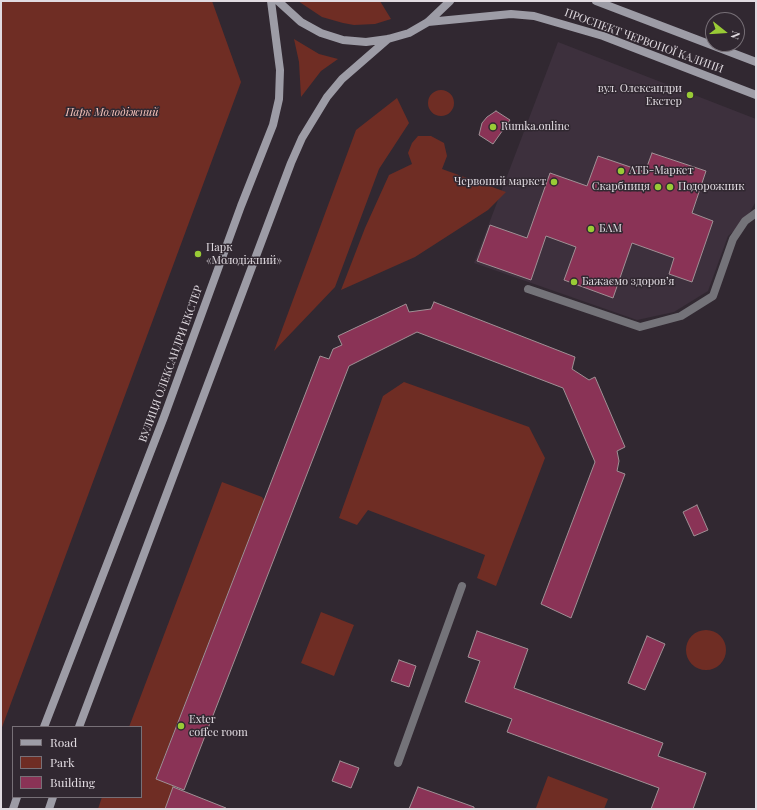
<!DOCTYPE html>
<meta charset="utf-8">
<style>
body{margin:0}
#map{position:relative;width:757px;height:810px;overflow:hidden;background:#312831;font-family:"Playfair Display",serif}
canvas{display:block}
.frame{position:absolute;inset:0;border:2px solid #e1dbe1;pointer-events:none}
.legend{position:absolute;left:12px;top:726px;width:130px;height:72px;box-sizing:border-box;background:#312831;border:1px solid #777077;margin:0;padding:5px 7px;list-style:none;font-size:12px;color:#e1dbe1}
.legend li{display:flex;align-items:center;gap:8px;height:20px}
.legend b{width:20px;border:1px solid #777077}
.north{position:absolute;left:705px;top:12px;width:40px;height:40px;box-sizing:border-box;background:#312831;border:1px solid #777077;border-radius:50%;rotate:107deg;font-size:11px;font-weight:700;line-height:16px;text-align:center;color:#e1dbe1}
.north::after{content:'';display:block;margin:auto;width:14px;height:18px;background:#99cb36;clip-path:polygon(50% 0,100% 100%,50% 72%,0 100%)}
</style>
<div id="map">
<canvas width="757" height="810"></canvas>
<div class="frame"></div>
<ul class="legend">
<li><b style="height:5px;background:#9d9ca6"></b>Road</li>
<li><b style="height:11px;background:#6f2d24"></b>Park</li>
<li><b style="height:11px;background:#8a3356"></b>Building</li>
</ul>
<div class="north">N</div>
</div>
<script>
const ctx = document.querySelector('canvas').getContext('2d');
ctx.lineJoin = 'round';
function paint(path, color) { ctx.fillStyle = color; ctx.fill(path, 'evenodd'); }
const shape = rows => new Path2D(rows.map(r => 'M' + r).join(''));
function stroke(path, color, width, dash) { ctx.strokeStyle = color; ctx.lineWidth = width; ctx.lineCap = dash ? 'butt' : 'round'; ctx.setLineDash(dash || []); ctx.stroke(path); }
function drawText(font, color, halo, rows, align = 'center') {
  ctx.font = font + ' "Playfair Display",serif'; ctx.lineWidth = 3; ctx.setLineDash([]); ctx.textBaseline = 'middle'; ctx.strokeStyle = halo; ctx.fillStyle = color; for (const [text, x, y, turn = 0] of rows) {
    ctx.save(); ctx.translate(x, y); ctx.rotate((+turn || 0) * Math.PI / 180); ctx.textAlign = isNaN(turn) ? turn : align; if (halo) ctx.strokeText(text, 0, 0); ctx.fillText(text, 0, 0); ctx.restore();
  }
}
paint(shape([
 [558,42,756,119,756,201,745,221,728,236,708,291,674,312,637,320,474,263]
]), '#3d303d');
paint(shape([
 [1,1,212,1,241,82,1,730],
 [298,1,380,1,391,19,375,24,354,25,343,23,322,17],
 [294,39,319,54,338,59,321,71,301,97,299,62],
 '428 103a13 13 0 1 1 26 0a13 13 0 1 1-26 0Z',
 [397,98,409,123,379,169,335,287,274,351,356,130],
 [418,136,431,136,444,143,447,156,442,169,506,192,488,210,415,257,341,290,365,228,389,175,412,164,408,153,412,143],
 [404,382,529,427,545,458,496,586,477,578,485,555,368,510,357,525,339,518,383,396],
 [222,482,262,497,264,500,156,778,174,786,165,809,98,809,102,797,141,797,141,727,129,727],
 [321,612,354,625,334,676,301,663],
 '686 650a20 20 0 1 1 40 0a20 20 0 1 1-40 0Z',
 [548,776,608,799,604,809,536,808]
]), '#6f2d24');
const building = shape([
 [496,111,510,120,493,144,479,135,482,123,487,117,496,111],
 [652,153,706,171,692,213,713,221,692,282,669,274,674,258,632,243,613,298,564,280,576,247,546,236,531,280,477,261,490,225,527,238,550,173,587,186,598,156,645,172,652,153],
 [434,302,575,357,572,369,589,380,595,377,625,447,617,451,619,461,617,471,625,474,571,618,541,604,595,462,563,388,417,332,349,366,184,790,156,779,320,356,329,359,333,349,342,345,338,336,406,304,409,312,431,309,434,302],
 [697,505,708,530,694,536,683,512,697,505],
 [477,631,528,649,514,688,663,743,658,756,706,773,693,809,651,809,659,788,507,732,512,719,465,702,480,661,468,657,477,631],
 [647,636,665,644,645,690,628,683,647,636],
 [399,660,416,666,409,687,391,681,399,660],
 [340,761,359,768,351,788,332,781,340,761],
 [173,787,226,808,226,809,165,809,173,787],
 [418,787,474,807,474,809,409,809,418,787]
]);
paint(building, '#8a3356');
stroke(building, '#a09095', 1);
stroke(shape([
 [528,289,640,327,681,316,713,296,733,239,745,221,756,213],
 [398,763,462,586]
]), '#747379', 8);
stroke(shape([
 [278,1,301,22,321,33,343,40,366,42,388,39,409,33,428,22,450,1],
 [596,1,756,62],
 [428,22,511,14,534,16,603,36,756,95],
 [44,727,164,417,241,206,273,125,279,99,280,70,271,1],
 [79,727,291,163,302,138,327,97,342,79,388,39],
 [13,809,17,797],
 [49,809,53,797]
]), '#9d9ca6', 8);
for (const [x, y, r, color] of [
 [690,95,4,"#99cb36"],
 [493,127,4,"#99cb36"],
 [621,171,4,"#99cb36"],
 [554,182,4,"#99cb36"],
 [658,187,4,"#99cb36"],
 [670,187,4,"#99cb36"],
 [591,229,4,"#99cb36"],
 [198,254,4,"#99cb36"],
 [574,282,4,"#99cb36"],
 [181,726,4,"#99cb36"]
]) { const dot = new Path2D(); dot.arc(x, y, r, 0, 2 * Math.PI); ctx.fillStyle = color; ctx.fill(dot); stroke(dot, '#312831', 1.5); }
drawText('11px', '#e1dbe1', '#312831', [
 ["ПРОСПЕКТ ЧЕРВОНОЇ КАЛИНИ",644,41,20],
 ["ВУЛИЦЯ ОЛЕКСАНДРИ ЕКСТЕР",171,364,-70]
]);
drawText('11px', '#e1dbe1', '#312831', [
 ["вул. Олександри",682,89,"right"],
 ["Екстер",682,102,"right"],
 ["Rumka.online",501,127],
 ["АТБ-Маркет",629,171],
 ["Червоний маркет",546,182,"right"],
 ["Скарбниця",650,187,"right"],
 ["Подорожник",678,187],
 ["БАМ",599,229],
 ["Парк",206,248],
 ["«Молодіжний»",206,261],
 ["Бажаємо здоровʼя",582,282],
 ["Exter",189,720],
 ["coffee room",189,733]
], 'left');
drawText('italic 11px', '#f8c4bb', '#312831', [
 ["Парк Молодіжний",112,113]
]);
</script>
